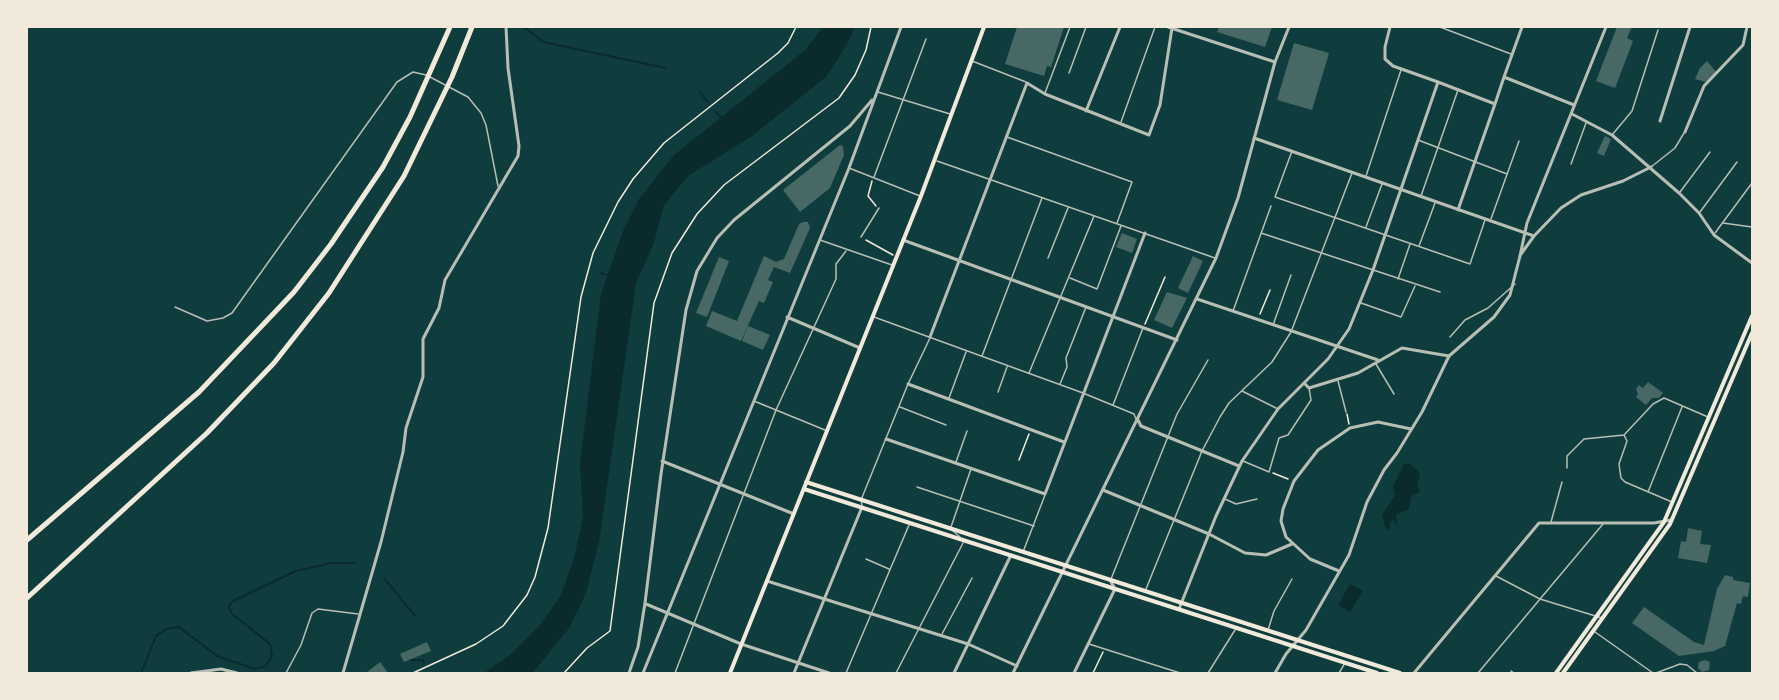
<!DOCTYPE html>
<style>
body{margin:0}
#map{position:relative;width:1779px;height:700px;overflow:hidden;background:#0f3d3e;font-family:"DejaVu Sans",sans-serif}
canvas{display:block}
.frame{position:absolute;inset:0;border:28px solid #f1e9da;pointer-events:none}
</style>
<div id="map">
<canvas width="1779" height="700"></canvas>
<div class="frame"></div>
</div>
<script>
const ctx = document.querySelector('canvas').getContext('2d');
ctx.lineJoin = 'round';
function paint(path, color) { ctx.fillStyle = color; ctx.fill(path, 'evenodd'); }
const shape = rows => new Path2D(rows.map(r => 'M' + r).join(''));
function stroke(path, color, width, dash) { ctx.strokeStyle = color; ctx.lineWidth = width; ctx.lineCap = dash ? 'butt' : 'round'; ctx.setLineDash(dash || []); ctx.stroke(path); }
paint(shape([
 [823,27,853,27,852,34,837,61,825,78,752,136,688,176,664,205,654,243,636,283,599,542,586,593,570,627,535,670,532,673,484,673,510,655,540,625,561,595,574,558,583,518,580,463,601,294,623,231,639,199,674,155,805,50],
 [1409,463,1420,473,1417,486,1420,491,1411,497,1409,509,1396,515,1397,525,1393,520,1390,521,1390,530,1385,527,1382,515,1395,495,1393,486,1404,464],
 [1350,584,1363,591,1350,612,1338,605]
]), '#0a2a2b');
stroke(shape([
 [524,27,543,42,666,68],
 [700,92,708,102],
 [715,111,723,120],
 [601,273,610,276],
 [384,578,415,616],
 [410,660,423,660,424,663],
 [142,671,156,636,166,629,179,627,217,656,255,669,266,666,272,656,270,644,231,613,229,606,233,601,296,571,332,563,355,563]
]), '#0a2a2b', 2);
paint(shape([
 [1017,27,1064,27,1051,67,1047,66,1044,76,1005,64],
 [1219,27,1272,27,1265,47,1217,32],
 [1617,27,1632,27,1627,38,1633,41,1615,88,1596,81],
 [1294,43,1329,53,1312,110,1277,100],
 [1707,61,1716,72,1706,82,1695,79,1700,68],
 [1605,136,1611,139,1604,156,1597,153],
 [840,145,843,146,844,155,830,188,800,212,783,190],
 [803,222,808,222,810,228,790,273,774,267,768,280,773,282,764,303,759,301,741,341,706,326,712,311,737,321,764,256,776,262,784,259,799,224],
 [1122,233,1137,239,1132,253,1116,247],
 [1193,256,1203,261,1188,293,1178,288],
 [719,257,729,261,707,317,696,313],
 [1167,292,1187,298,1172,328,1154,320],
 [748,326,770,335,763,350,742,341],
 [1648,382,1663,393,1659,398,1652,398,1646,405,1636,397,1638,394,1636,389,1639,385,1643,388],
 [1688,528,1702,531,1700,544,1711,545,1707,563,1678,558,1681,541,1686,542],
 [1725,575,1733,577,1733,580,1750,583,1748,597,1743,596,1741,604,1737,603,1725,646,1714,651,1679,656,1632,623,1644,607,1694,642,1704,645,1717,589],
 [427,642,431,651,404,662,400,654],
 [1705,660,1710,662,1709,670,1702,672,1698,668,1699,662],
 [380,662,388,673,366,673]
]), '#486865');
stroke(shape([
 [872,181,868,196,876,206],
 [866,240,893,255],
 [1260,314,1270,290],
 [1145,324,1165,277],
 [1347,414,1349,424],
 [1019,460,1029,434],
 [1273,473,1288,479],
 [413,673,476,644,503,626,527,595,535,577,548,528,581,297,593,253,618,202,633,179,664,143,778,53,788,43,796,27],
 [564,673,587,648,610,631,654,303,672,253,697,214,724,185,839,98,855,75,866,50,871,27],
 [1093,673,1103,652]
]), '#f1e9da', 1.5);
stroke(shape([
 [1440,27,1511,54],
 [972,61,1026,82],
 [1069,73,1086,27],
 [430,77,468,97,481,113,486,125,498,186],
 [878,92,950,114],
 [1045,93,1070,27],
 [1121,122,1155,27],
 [1612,135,1632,111,1658,30],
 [1007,137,1132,182,1117,223],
 [1418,140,1507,174],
 [1292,151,1275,197,1470,264,1485,220],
 [937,161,1215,258],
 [1571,164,1586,123],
 [1651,167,1675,148,1684,133],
 [849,168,920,196],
 [1366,176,1401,70],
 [874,177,926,39],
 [1680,192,1710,152],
 [1421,196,1458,90],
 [1700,212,1737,162],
 [1491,219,1519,141],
 [1723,223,1752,227],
 [1366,227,1382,184],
 [1261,233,1440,292],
 [1715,233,1752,183],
 [861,237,879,208],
 [820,240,892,265],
 [1419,246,1435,203],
 [1048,258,1068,208],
 [1070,278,1097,289,1121,226],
 [1398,279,1410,244],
 [1361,303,1401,317,1415,286],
 [175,307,207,321,223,318,232,313,397,82,413,72,426,75],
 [1233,311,1271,206],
 [874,317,1083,393,1134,414,1136,419],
 [1273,325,1291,275],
 [1450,337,1465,320,1488,308,1515,284],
 [982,356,1042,198],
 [1376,364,1394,394],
 [1029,373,1094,216],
 [1338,381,1346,412],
 [1060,384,1067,367,1066,358,1086,307],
 [1242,391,1278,409],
 [998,392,1007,367],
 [949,398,966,352],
 [754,401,825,430],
 [1113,405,1143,328],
 [900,407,946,425],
 [1624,435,1627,441,1619,464,1621,478,1625,482,1672,502],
 [1243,461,1269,472,1279,438,1288,435,1311,400,1309,388],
 [956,462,967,431],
 [1567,468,1567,456,1584,439,1624,435,1653,404,1664,398,1708,417],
 [917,487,1034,526],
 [1648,492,1682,407],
 [1225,499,1236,504,1257,499],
 [862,505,861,500,908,384,930,338],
 [1551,522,1562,482],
 [951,527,971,469],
 [953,531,960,537],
 [1023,552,1045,495],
 [866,559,889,569],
 [1496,576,1540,599,1602,618],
 [1111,579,1177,414,1208,360],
 [1146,589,1202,451,1220,417,1229,403,1272,362,1291,332,1352,173],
 [1268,630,1274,611,1292,579],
 [1595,632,1653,673],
 [942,634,972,578],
 [1089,644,1180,673],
 [1511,671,1514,673],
 [286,673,301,645,312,613,318,609,358,614],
 [675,673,776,410,836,279,836,264,846,251],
 [846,673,909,525],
 [896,673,963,543],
 [1208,673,1235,630],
 [1339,673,1345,663],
 [1478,673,1603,524],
 [1656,673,1680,664,1687,665,1697,673]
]), '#b8beb3', 1.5);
stroke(shape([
 [1168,27,1275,62],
 [1390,27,1385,47,1385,59,1393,66,1438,82],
 [1504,77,1522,27],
 [1086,111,1120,27],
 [1572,114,1612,135,1679,193,1699,213,1714,235,1752,263],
 [1660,121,1690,27],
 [1685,132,1704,86,1743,45,1747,27],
 [1254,138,1534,236],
 [1458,210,1495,104],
 [903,240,1177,340],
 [1521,254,1534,236,1561,208,1581,195,1623,181,1651,167],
 [1520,256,1527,223,1606,27],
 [1197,299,1378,360],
 [787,317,860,348],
 [930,337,1027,83,1045,94,1149,135,1160,105,1172,28],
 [1304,383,1309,388,1358,373,1402,348,1449,356],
 [908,384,1064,442],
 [1138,420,1141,426,1239,466],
 [886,439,1045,494,1145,233],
 [662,461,794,514],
 [1103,490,1209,534,1245,553,1266,555,1292,544],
 [1339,571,1310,559,1286,537,1281,521,1283,509,1294,481,1318,450,1350,428,1378,422,1411,429],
 [767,581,968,644,1017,666],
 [646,604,741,644,829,673],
 [1179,609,1216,516,1242,461,1278,409,1328,359,1349,329,1373,270,1438,82,1495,104,1504,77,1574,105],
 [191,673,221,669,237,673],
 [343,673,381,542,403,452,406,428,423,377,423,339,439,308,445,280,518,156,519,146,508,68,506,27],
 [629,673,638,647,645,603,661,474,686,310,697,271,717,238,734,220,850,126,872,100],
 [643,673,849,168,901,27],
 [794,673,862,507],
 [954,673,1011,555],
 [1074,673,1115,589,1110,580],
 [1414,673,1539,523,1654,523,1671,520]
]), '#b8beb3', 3);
stroke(shape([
 [1013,673,1216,258,1238,198,1275,62,1289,27],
 [1275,673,1286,654,1306,630,1349,555,1367,502,1384,470,1397,453,1422,412,1449,356,1494,317,1510,295,1520,256]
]), '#b8beb3', 3);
stroke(shape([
 [806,482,1400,673],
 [804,489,1377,673],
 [730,673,921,196,984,27],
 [1556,673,1664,522,1752,316],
 [1563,673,1670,524,1752,333]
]), '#f1e9da', 4);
stroke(shape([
 [27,540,199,392,294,292,331,244,383,167,410,117,450,27],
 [27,598,207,433,274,363,329,293,404,176,452,77,472,27]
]), '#f1e9da', 5);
</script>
